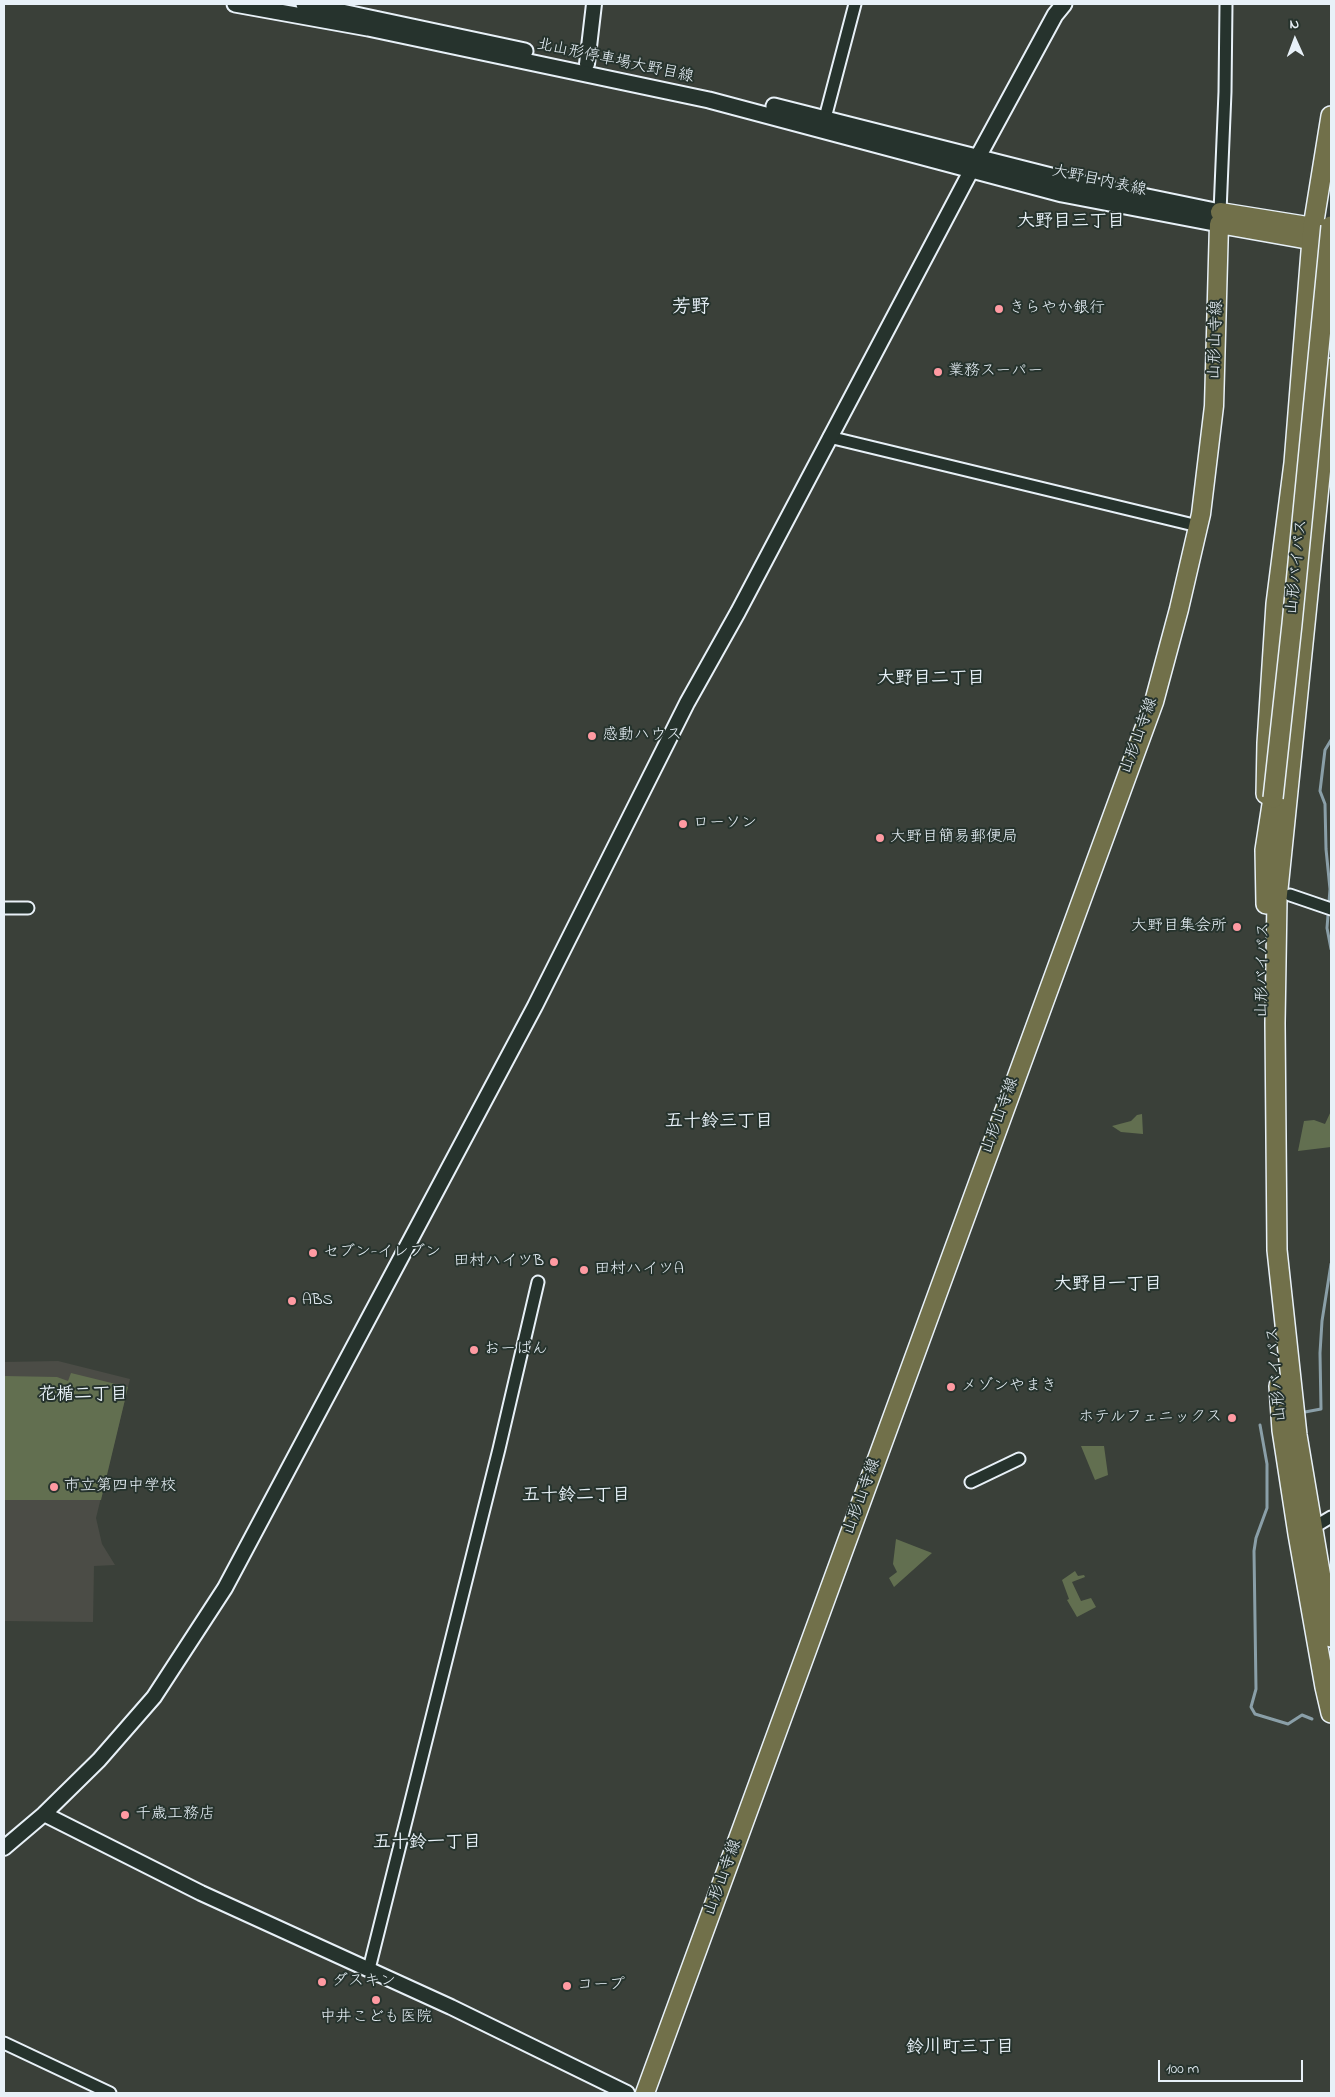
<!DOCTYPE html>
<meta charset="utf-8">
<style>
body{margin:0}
#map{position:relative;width:1335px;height:2097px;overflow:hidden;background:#3a4039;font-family:"Indie Flower",sans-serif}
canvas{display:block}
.frame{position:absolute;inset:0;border:5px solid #e8f1f8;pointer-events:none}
.north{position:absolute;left:1270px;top:15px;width:50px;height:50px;-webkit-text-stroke:4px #26332d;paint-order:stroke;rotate:358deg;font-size:14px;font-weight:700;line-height:20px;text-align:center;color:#e8f1f8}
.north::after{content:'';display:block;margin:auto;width:18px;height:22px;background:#e8f1f8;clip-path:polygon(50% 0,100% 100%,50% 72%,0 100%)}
.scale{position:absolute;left:1158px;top:2060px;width:145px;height:22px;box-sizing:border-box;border:2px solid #e8f1f8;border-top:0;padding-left:6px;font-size:15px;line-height:18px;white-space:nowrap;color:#e8f1f8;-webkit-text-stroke:4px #26332d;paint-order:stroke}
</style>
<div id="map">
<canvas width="1335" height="2097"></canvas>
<div class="frame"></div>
<div class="north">N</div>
<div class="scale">100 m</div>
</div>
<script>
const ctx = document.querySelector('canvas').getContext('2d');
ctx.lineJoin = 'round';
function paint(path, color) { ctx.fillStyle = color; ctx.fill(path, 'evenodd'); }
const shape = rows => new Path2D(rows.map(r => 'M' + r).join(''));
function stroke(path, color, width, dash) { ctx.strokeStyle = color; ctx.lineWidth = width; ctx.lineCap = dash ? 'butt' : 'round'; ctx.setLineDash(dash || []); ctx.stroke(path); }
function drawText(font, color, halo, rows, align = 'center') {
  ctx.font = font + ' "Indie Flower","Klee One",sans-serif'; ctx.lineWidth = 4; ctx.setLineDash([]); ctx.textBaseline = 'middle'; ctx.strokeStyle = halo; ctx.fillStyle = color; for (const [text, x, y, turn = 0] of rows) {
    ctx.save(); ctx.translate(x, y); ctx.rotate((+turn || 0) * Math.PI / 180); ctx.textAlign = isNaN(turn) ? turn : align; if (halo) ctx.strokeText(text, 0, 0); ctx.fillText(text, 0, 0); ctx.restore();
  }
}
paint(shape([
 [58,1361,130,1379,96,1518,102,1544,115,1565,94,1566,93,1622,4,1621,4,1362]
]), '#4b4c46');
paint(shape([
 [1331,1111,1331,1147,1298,1151,1304,1121,1314,1120,1325,1124],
 [1142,1114,1143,1134,1121,1132,1112,1126,1131,1121,1137,1115],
 [71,1373,128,1387,101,1500,4,1500,4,1376,57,1377,68,1381],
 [1081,1446,1104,1446,1108,1475,1095,1480],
 [896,1539,932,1553,894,1587,889,1578,897,1572,893,1564],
 [1075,1571,1078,1576,1084,1575,1085,1577,1072,1582,1081,1601,1091,1598,1096,1607,1077,1617,1067,1600,1069,1599,1062,1580]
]), '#626f50');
stroke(shape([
 [1331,740,1325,750,1320,791,1325,804,1326,849,1330,889,1327,928,1331,949],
 [1305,1412,1321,1409,1320,1353,1322,1321,1331,1264],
 [1260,1425,1267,1464,1267,1508,1256,1538,1254,1551,1256,1689,1251,1707,1255,1714,1288,1724,1302,1715,1312,1719]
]), '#8a9fa8', 3);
const minor = shape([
 [825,118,855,4],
 [1220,212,1225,92,1226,4],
 [829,437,1198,526],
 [1290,895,1331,909],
 [4,908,28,908],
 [971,1482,1019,1459],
 [1311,1529,1331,1517],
 [369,1969,499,1449,538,1282],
 [4,2043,110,2093]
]);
const tertiary = shape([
 [587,64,594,4],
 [44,1814,201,1893,451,2007,627,2093],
 [4,1848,44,1814,99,1760,154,1697,225,1588,535,1006,687,703,738,612,972,169]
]);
const secondary = shape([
 [235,4,368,28,709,100,1062,194,1219,224],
 [304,4,525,51],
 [774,106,1075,182,1220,212],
 [973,166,1055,15,1064,4]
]);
const primary = shape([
 [1220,212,1326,229],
 [645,2093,1154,702,1179,609,1201,514,1214,406,1219,224,1326,243]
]);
const trunk = shape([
 [1331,368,1277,899,1275,1023,1277,1250,1297,1435,1331,1637],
 [1266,794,1267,743,1276,604,1294,463,1313,227,1331,116],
 [1266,904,1265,850,1273,798],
 [1279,1386,1282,1430,1298,1534,1325,1687,1331,1713]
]);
stroke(minor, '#e8f1f8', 15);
stroke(tertiary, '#e8f1f8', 18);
stroke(secondary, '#e8f1f8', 19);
stroke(primary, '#e8f1f8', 21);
stroke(trunk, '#e8f1f8', 22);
stroke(minor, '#26332d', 11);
stroke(tertiary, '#26332d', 14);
stroke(secondary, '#26332d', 15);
stroke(primary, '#71704a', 18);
stroke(trunk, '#71704a', 19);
const trunkBridge = shape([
 [1273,798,1292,624,1331,226]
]);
stroke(trunkBridge, '#e8f1f8', 22, []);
stroke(trunkBridge, '#71704a', 19);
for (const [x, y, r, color] of [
 [999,309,5,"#ff9aa2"],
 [938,372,5,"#ff9aa2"],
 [592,736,5,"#ff9aa2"],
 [683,824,5,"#ff9aa2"],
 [880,838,5,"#ff9aa2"],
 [1237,927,5,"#ff9aa2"],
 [313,1253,5,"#ff9aa2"],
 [554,1262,5,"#ff9aa2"],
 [584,1270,5,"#ff9aa2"],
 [292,1301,5,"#ff9aa2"],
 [474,1350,5,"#ff9aa2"],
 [951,1387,5,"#ff9aa2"],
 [1232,1418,5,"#ff9aa2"],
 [54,1487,5,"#ff9aa2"],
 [125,1815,5,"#ff9aa2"],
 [322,1982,5,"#ff9aa2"],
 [567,1986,5,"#ff9aa2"],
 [376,2000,5,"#ff9aa2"]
]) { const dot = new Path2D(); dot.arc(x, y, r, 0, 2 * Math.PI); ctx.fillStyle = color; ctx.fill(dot); stroke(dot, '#26332d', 2); }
drawText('16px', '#e8f1f8', '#26332d', [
 ["北山形停車場大野目線",615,62,12],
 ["大野目内表線",1099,182,12],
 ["山形山寺線",1217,340,-88],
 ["山形バイパス",1298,567,-84],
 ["山形山寺線",1140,736,-70],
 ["山形バイパス",1264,970,-89],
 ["山形山寺線",1001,1116,-70],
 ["山形バイパス",1278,1374,-95],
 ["山形山寺線",863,1497,-70],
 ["山形山寺線",724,1878,-70]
]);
drawText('16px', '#e8f1f8', '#26332d', [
 ["きらやか銀行",1009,309],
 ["業務スーパー",948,372],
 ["感動ハウス",602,736],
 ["ローソン",693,824],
 ["大野目簡易郵便局",890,838],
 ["大野目集会所",1227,927,"right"],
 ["セブン-イレブン",323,1253],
 ["田村ハイツB",544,1262,"right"],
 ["田村ハイツA",594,1270],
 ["ABS",302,1301],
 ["おーばん",484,1350],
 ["メゾンやまき",961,1387],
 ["ホテルフェニックス",1222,1418,"right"],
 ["市立第四中学校",64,1487],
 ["千歳工務店",135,1815],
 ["ダスキン",332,1982],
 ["コープ",577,1986],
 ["中井こども医院",376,2018,"center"]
], 'left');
drawText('bold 18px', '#e8f1f8', '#26332d', [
 ["大野目三丁目",1071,223],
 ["大野目二丁目",931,680],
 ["五十鈴三丁目",719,1123],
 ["大野目一丁目",1108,1286],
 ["花楯二丁目",83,1396],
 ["五十鈴二丁目",576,1497],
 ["五十鈴一丁目",427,1844],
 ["鈴川町三丁目",960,2049]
]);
drawText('bold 19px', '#e8f1f8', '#26332d', [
 ["芳野",691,309]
]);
</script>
